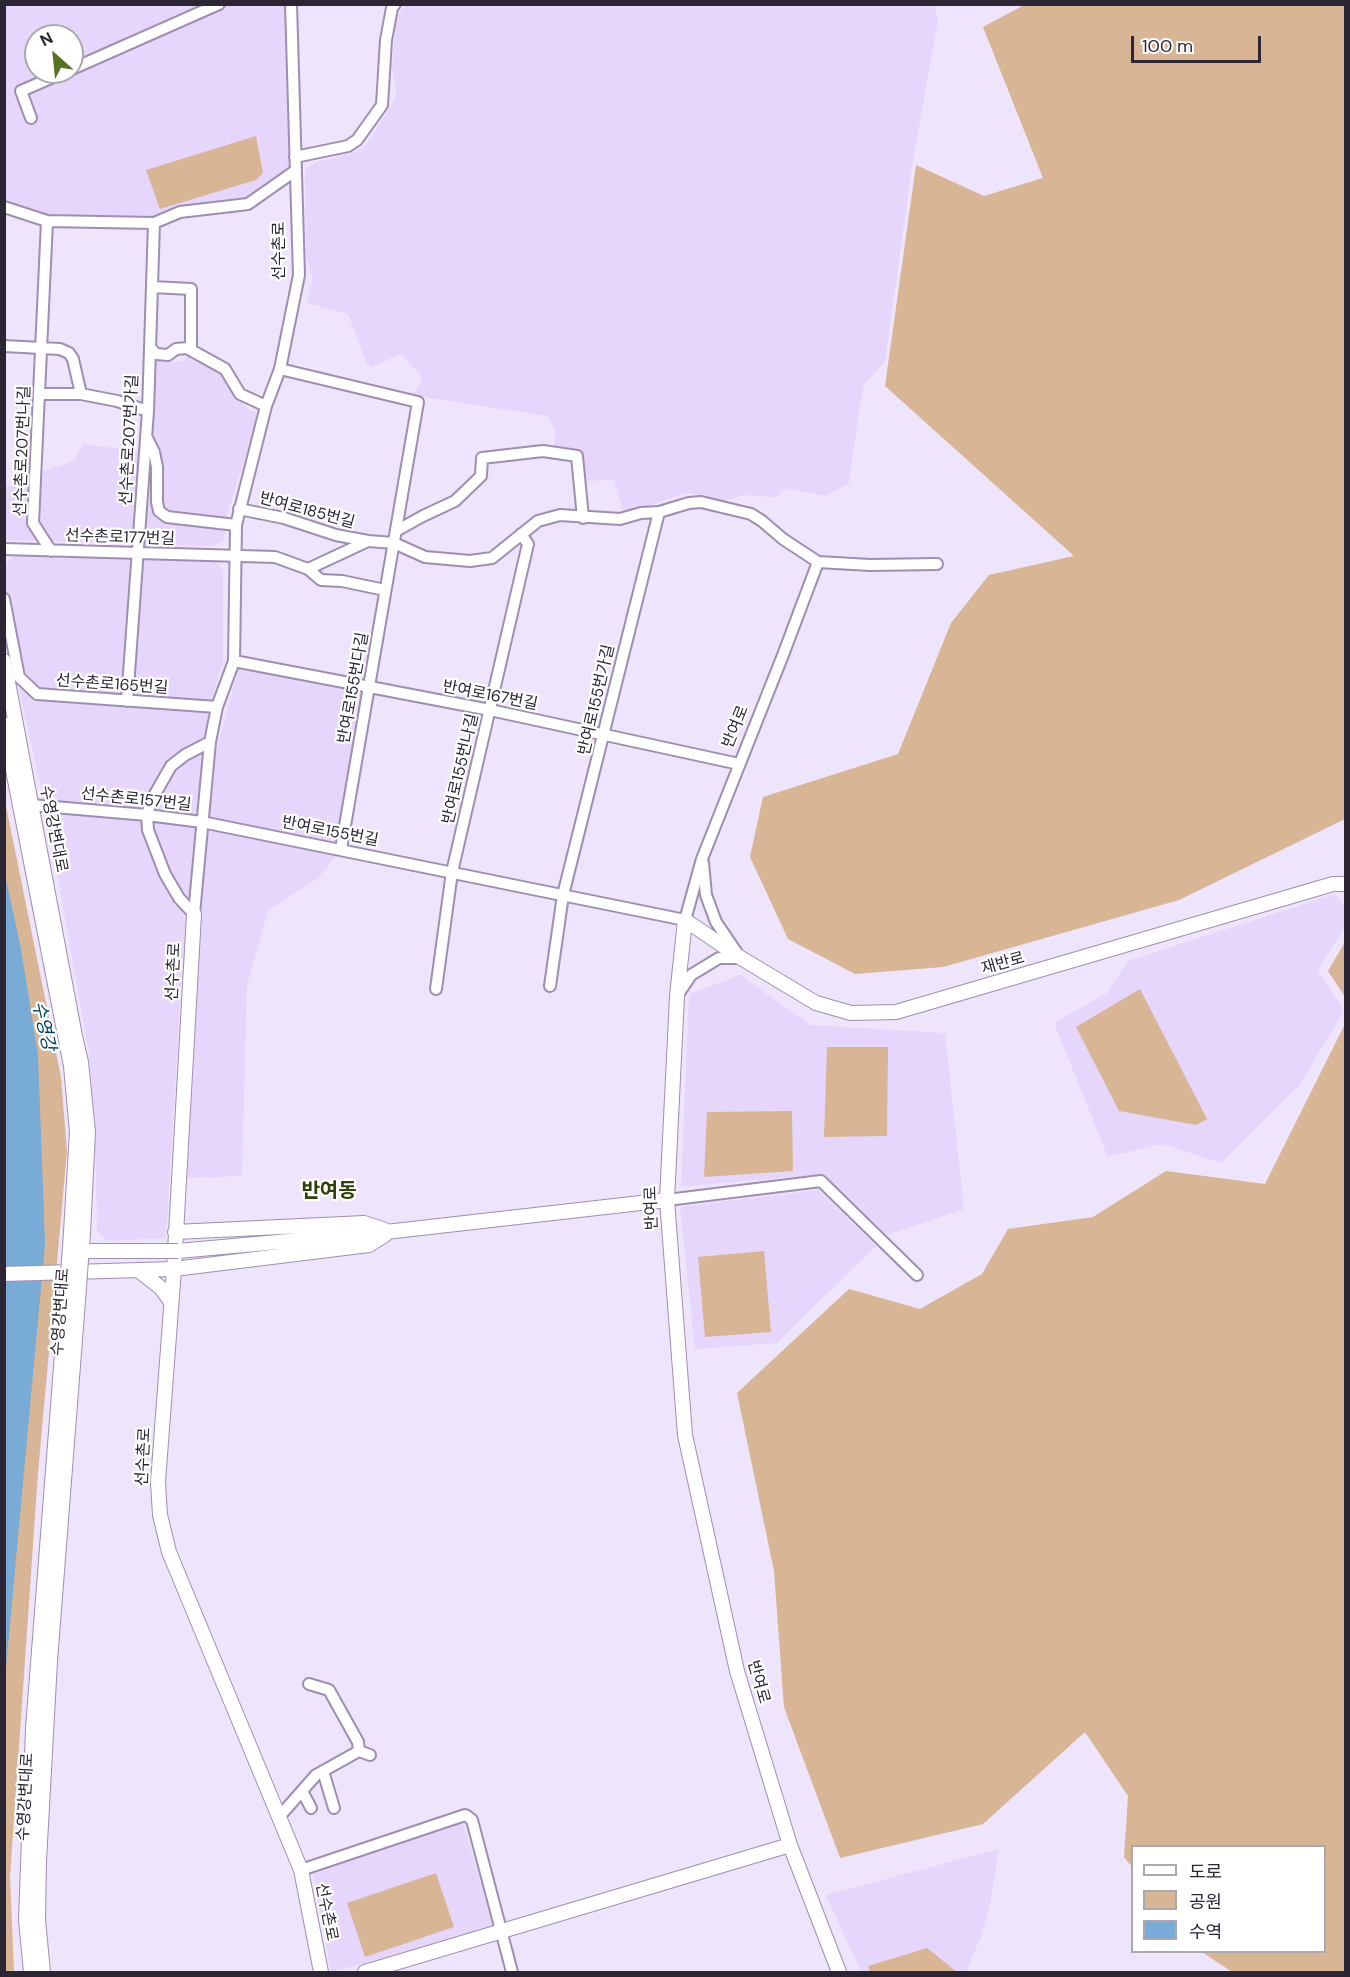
<!DOCTYPE html>
<meta charset="utf-8">
<style>
body{margin:0}
#map{position:relative;width:1350px;height:1977px;overflow:hidden;background:#eee4fc;font-family:"DM Sans","Noto Sans KR",sans-serif}
canvas{display:block}
.frame{position:absolute;inset:0;border:6px solid #2c2534;pointer-events:none}
.legend{position:absolute;left:1131px;top:1845px;width:195px;height:108px;box-sizing:border-box;background:#fff;border:2px solid #aba8ae;margin:0;padding:8px 10px;list-style:none;font-size:18px;color:#2c2534}
.legend li{display:flex;align-items:center;gap:12px;height:30px}
.legend b{width:30px;border:2px solid #aba8ae}
.north{position:absolute;left:24px;top:24px;width:60px;height:60px;box-sizing:border-box;background:#fff;border:2px solid #aba8ae;border-radius:50%;rotate:333deg;font-size:16px;font-weight:700;line-height:24px;text-align:center;color:#2c2534}
.north::after{content:'';display:block;margin:auto;width:21px;height:27px;background:#597122;clip-path:polygon(50% 0,100% 100%,50% 72%,0 100%)}
.scale{position:absolute;left:1131px;top:36px;width:130px;height:27px;box-sizing:border-box;border:3px solid #2c2534;border-top:0;padding-left:8px;font-size:18px;line-height:21px;white-space:nowrap;color:#2c2534;-webkit-text-stroke:4px #fff;paint-order:stroke}
</style>
<div id="map">
<canvas width="1350" height="1977"></canvas>
<div class="frame"></div>
<ul class="legend">
<li><b style="height:8px;background:#fff"></b>도로</li>
<li><b style="height:16px;background:#d7b595"></b>공원</li>
<li><b style="height:16px;background:#78abd6"></b>수역</li>
</ul>
<div class="north">N</div>
<div class="scale">100 m</div>
</div>
<script>
const ctx = document.querySelector('canvas').getContext('2d');
ctx.lineJoin = 'round';
function paint(path, color) { ctx.fillStyle = color; ctx.fill(path, 'evenodd'); }
const shape = rows => new Path2D(rows.map(r => 'M' + r).join(''));
function stroke(path, color, width, dash) { ctx.strokeStyle = color; ctx.lineWidth = width; ctx.lineCap = dash ? 'butt' : 'round'; ctx.setLineDash(dash || []); ctx.stroke(path); }
function drawText(font, color, halo, rows, align = 'center') {
  ctx.font = font + ' "DM Sans","Noto Sans KR",sans-serif'; ctx.lineWidth = 4.5; ctx.setLineDash([]); ctx.textBaseline = 'middle'; ctx.strokeStyle = halo; ctx.fillStyle = color; for (const [text, x, y, turn = 0] of rows) {
    ctx.save(); ctx.translate(x, y); ctx.rotate((+turn || 0) * Math.PI / 180); ctx.textAlign = isNaN(turn) ? turn : align; if (halo) ctx.strokeText(text, 0, 0); ctx.fillText(text, 0, 0); ctx.restore();
  }
}
paint(shape([
 [934,4,938,20,912,166,885,361,863,386,849,483,826,496,785,488,778,496,771,497,743,495,721,502,697,494,686,493,642,508,623,510,614,480,584,481,580,451,553,449,556,431,547,416,412,395,422,380,421,376,401,354,371,367,366,362,348,314,307,303,313,278,306,256,305,170,314,163,354,152,365,146,389,109,395,98,396,91,392,67,396,18,406,5],
 [4,5,298,5,303,168,275,188,257,205,234,214,192,215,149,227,31,220,5,209],
 [36,36,72,36,72,72,36,72],
 [188,355,229,380,240,402,250,411,257,412,253,432,227,515,224,541,213,546,5,540,5,485,29,489,41,482,43,471,74,461,83,444,151,453,155,362,184,361],
 [13,555,215,561,223,571,223,665,218,676,206,730,183,955,166,1238,107,1241,97,1231,96,1168,89,1054,47,817,4,619,4,567],
 [238,669,357,690,364,696,355,734,337,837,337,855,317,879,268,910,247,985,242,1176,187,1178,200,929,207,839,216,753],
 [1335,894,1345,909,1345,926,1318,970,1344,1011,1298,1087,1221,1163,1162,1144,1108,1157,1054,1023,1107,993,1128,961],
 [740,975,811,1025,945,1033,964,1209,887,1235,824,1174,681,1187,689,994],
 [818,1190,876,1246,777,1343,695,1349,680,1207],
 [463,1823,494,1928,331,1972,313,1874],
 [999,1849,989,1909,981,1936,966,1972,861,1972,826,1895]
]), '#e6d6fb');
paint(shape([
 [1024,5,1345,5,1345,819,1179,900,943,967,855,974,788,939,750,857,763,797,898,754,951,623,989,575,1074,556,885,386,916,165,984,196,1043,178,983,27],
 [256,136,263,173,256,180,160,209,146,170],
 [5,801,61,1077,67,1151,38,1473,10,1876,14,1972,5,1972],
 [1345,942,1346,943,1345,997,1328,971],
 [1140,989,1207,1119,1196,1125,1119,1111,1076,1027],
 [1345,1024,1345,1972,1232,1972,1202,1952,1324,1952,1324,1846,1132,1846,1132,1867,1124,1857,1128,1796,1085,1732,983,1824,840,1858,784,1707,774,1571,737,1393,849,1289,920,1309,982,1274,1008,1229,1093,1217,1166,1171,1265,1184],
 [827,1047,888,1047,887,1136,824,1137],
 [792,1111,793,1171,704,1177,707,1112],
 [764,1251,771,1332,705,1337,698,1257],
 [436,1873,454,1927,365,1957,347,1903],
 [927,1948,957,1972,870,1972,868,1966]
]), '#d7b595');
paint(shape([
 [5,875,21,949,38,1055,45,1244,5,1678]
]), '#78abd6');
const minor = shape([
 [72,69,219,4],
 [31,118,21,91,65,72],
 [295,157,348,146,357,140,382,105,386,40,392,8,395,4],
 [4,207,47,221,154,223,180,212,248,204,295,171],
 [47,221,33,523,51,551],
 [152,287,191,289,191,350],
 [4,346,60,349,69,353,73,359,81,394],
 [150,347,156,354,168,355,176,349,187,348,225,369,240,394,266,406],
 [280,369,418,402,341,849],
 [40,394,81,394,117,401,148,411],
 [146,436,154,452,157,467,157,502,159,511,167,517,236,525],
 [239,509,284,518,336,535,368,541,394,543,425,557,470,561,492,558,538,521,560,515,620,519,641,513,659,512,689,503,701,502,751,514,762,521,783,539,818,562],
 [396,531,423,516,455,501,481,476,482,458,543,451,577,456,583,518],
 [4,549,275,557,308,569,321,580,342,581,385,590],
 [818,562,870,565,937,564],
 [308,569,368,541],
 [4,599,19,677,37,694,217,707],
 [234,661,490,710,739,764],
 [127,701,148,411,154,223],
 [31,805,147,815,202,822,685,920,702,859,783,655,818,562],
 [703,863,706,895,716,922,737,953],
 [194,914,210,742,217,707,234,661,236,525,266,406,280,369,299,275,291,4],
 [194,914,179,898,165,874,148,830,147,815,151,801,171,766,185,755,210,742],
 [550,986,563,895,659,512],
 [436,989,452,872,528,544,521,534],
 [677,996,691,975,719,958,741,958],
 [667,1200,821,1181,917,1275],
 [309,1684,329,1690,358,1742,359,1751],
 [323,1771,334,1808],
 [302,1791,311,1808],
 [279,1817,316,1775,359,1751,370,1755],
 [301,1870,465,1815,467,1816,472,1820,512,1972]
]);
const major = shape([
 [4,661,75,1036,81,1062,88,1132,83,1233],
 [4,724,71,1066,77,1132,71,1232],
 [194,914,174,1269,158,1482,160,1515,169,1552,301,1870,321,1972],
 [175,1232,364,1223,385,1230],
 [178,1251,377,1233,667,1200],
 [138,1270,161,1288,171,1302],
 [4,1274,174,1269,369,1245,385,1235],
 [31,1972,26,1920,33,1728,66,1303],
 [43,1972,38,1920,39,1861,50,1661,78,1301],
 [365,1972,790,1845],
 [839,1972,790,1845,737,1671,685,1435,667,1200,677,996,685,920,741,958,816,1003,851,1013,896,1012,1333,884,1346,884]
]);
stroke(minor, '#9e8eb2', 14);
stroke(major, '#9e8eb2', 16);
stroke(minor, '#fff', 10);
stroke(major, '#fff', 14);
const majorBridge = shape([
 [70,1251,178,1251],
 [78,1301,83,1233],
 [66,1303,71,1232]
]);
stroke(majorBridge, '#9e8eb2', 16, []);
stroke(majorBridge, '#fff', 14);
drawText('16px', '#2c2534', '#fff', [
 ["선수촌로",280,251,-90],
 ["선수촌로207번가길",130,440,-87],
 ["선수촌로207번나길",23,451,-88],
 ["반여로185번길",307,511,15],
 ["선수촌로177번길",120,538,2],
 ["선수촌로165번길",112,685,4],
 ["반여로155번다길",354,688,-80],
 ["반여로167번길",490,696,11],
 ["반여로155번가길",597,700,-77],
 ["반여로",736,727,-68],
 ["반여로155번나길",461,769,-77],
 ["선수촌로157번길",136,800,6],
 ["수영강변대로",53,829,79],
 ["반여로155번길",330,832,11],
 ["재반로",1003,964,-16],
 ["선수촌로",174,972,-87],
 ["반여로",652,1208,-92],
 ["수영강변대로",61,1312,-86],
 ["선수촌로",144,1457,-87],
 ["반여로",758,1682,74],
 ["수영강변대로",26,1797,-87],
 ["선수촌로",326,1912,79]
]);
drawText('italic 18px', '#003f67', '#fff', [
 ["수영강",43,1026,77]
]);
drawText('bold 20px', '#2f3f06', '#fff', [
 ["반여동",329,1192]
]);
</script>
